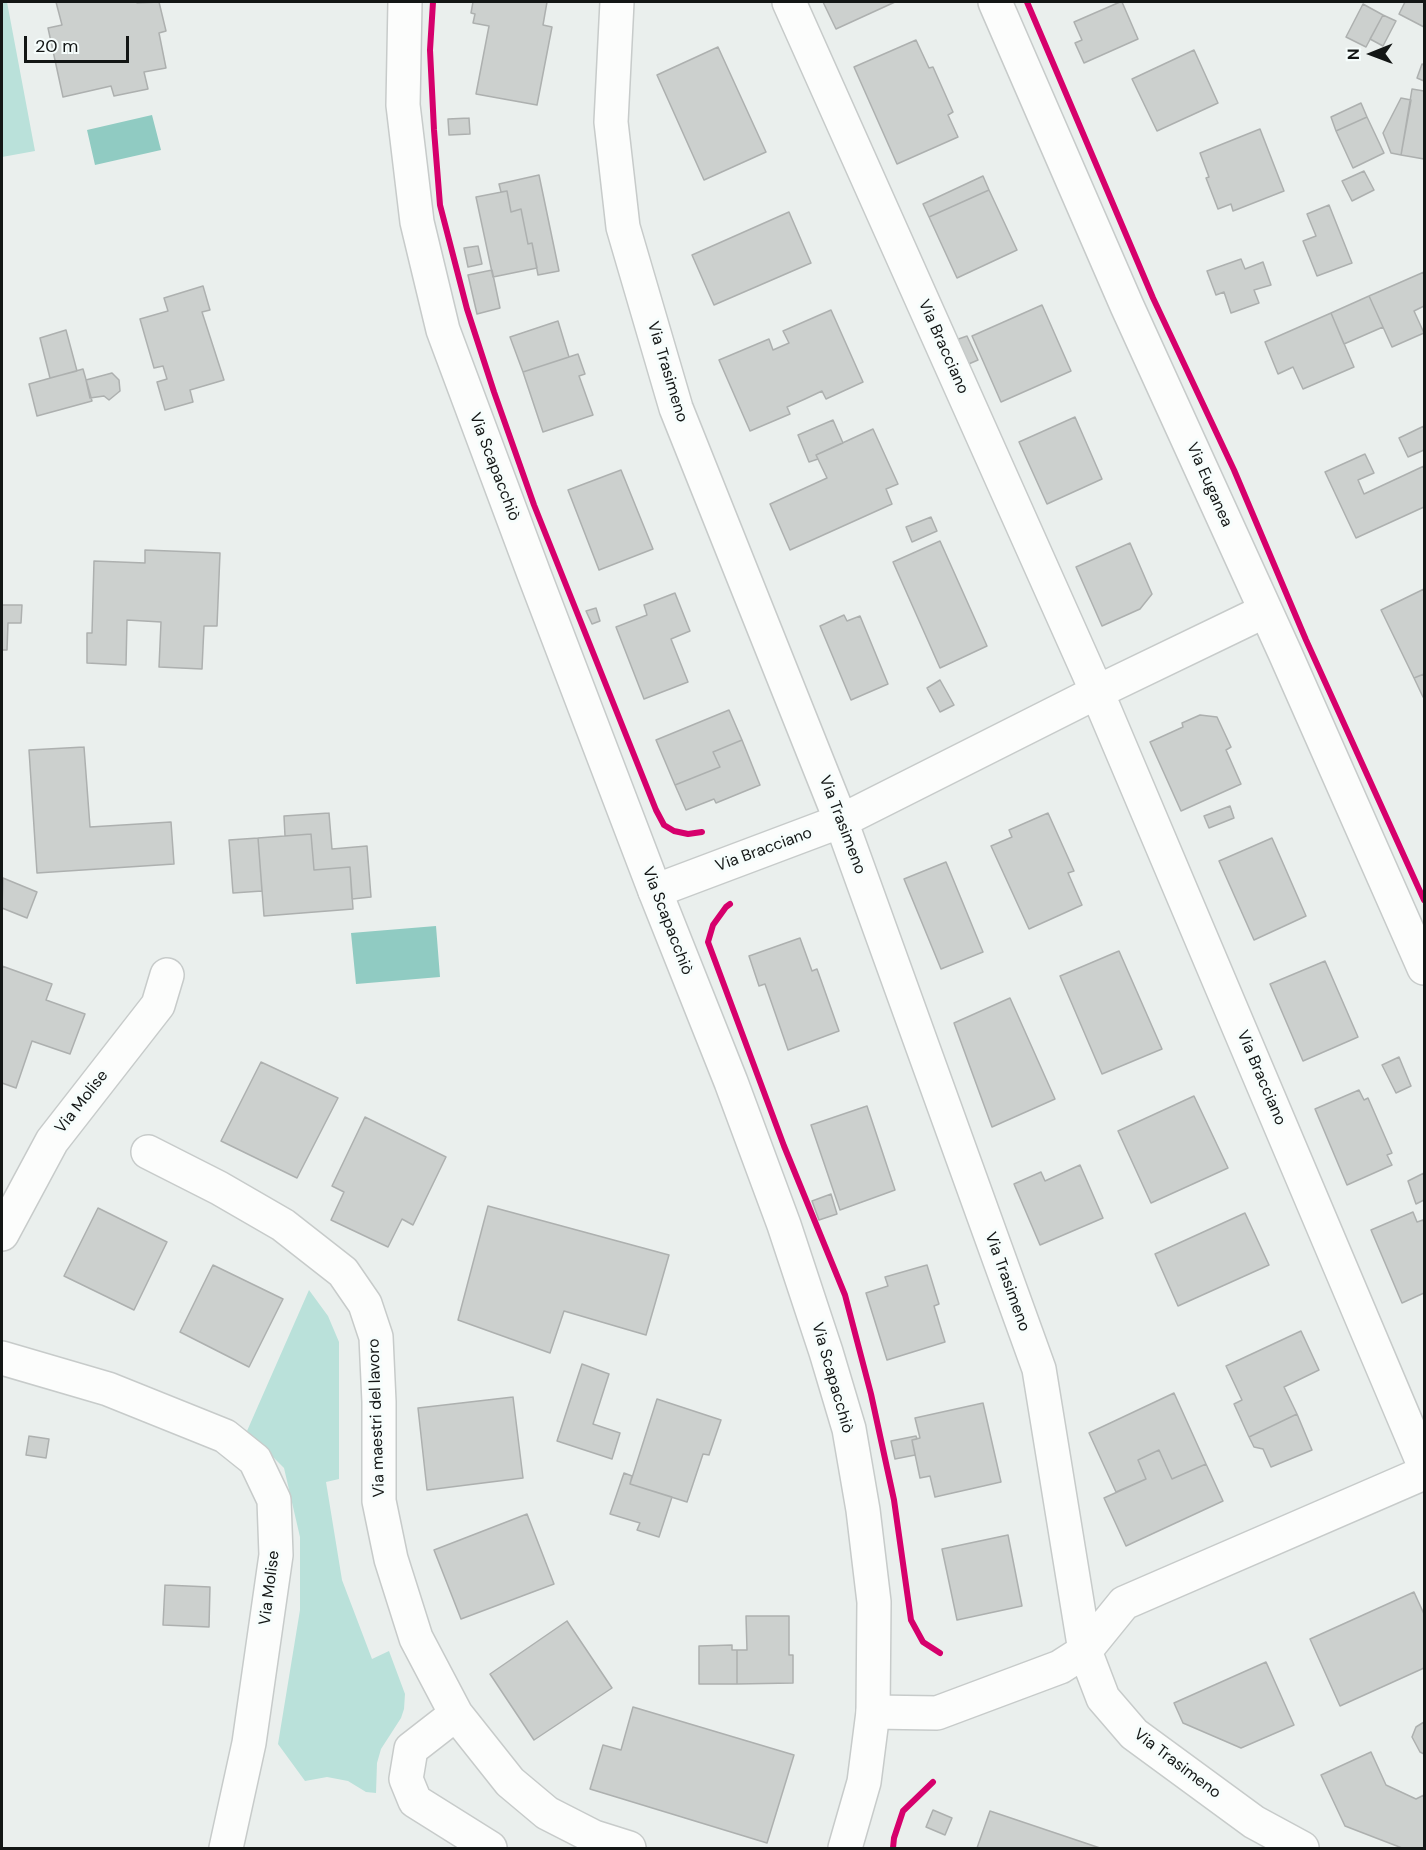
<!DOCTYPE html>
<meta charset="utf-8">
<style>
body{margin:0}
#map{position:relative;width:1426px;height:1850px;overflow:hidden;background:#eaefed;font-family:"DM Sans",sans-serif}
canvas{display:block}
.frame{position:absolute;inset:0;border:3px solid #131615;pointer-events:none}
.north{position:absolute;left:1342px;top:24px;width:60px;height:60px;-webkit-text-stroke:4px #f6fdfc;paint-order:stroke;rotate:269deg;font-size:16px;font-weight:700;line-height:24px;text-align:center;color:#131615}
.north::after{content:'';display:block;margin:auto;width:21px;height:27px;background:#131615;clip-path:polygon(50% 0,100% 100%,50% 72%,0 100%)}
.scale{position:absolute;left:24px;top:36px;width:105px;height:27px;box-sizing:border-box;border:3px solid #131615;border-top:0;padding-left:8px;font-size:18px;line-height:21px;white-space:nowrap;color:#131615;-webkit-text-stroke:4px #f6fdfc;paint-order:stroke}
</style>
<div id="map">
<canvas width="1426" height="1850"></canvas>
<div class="frame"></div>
<div class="north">N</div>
<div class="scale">20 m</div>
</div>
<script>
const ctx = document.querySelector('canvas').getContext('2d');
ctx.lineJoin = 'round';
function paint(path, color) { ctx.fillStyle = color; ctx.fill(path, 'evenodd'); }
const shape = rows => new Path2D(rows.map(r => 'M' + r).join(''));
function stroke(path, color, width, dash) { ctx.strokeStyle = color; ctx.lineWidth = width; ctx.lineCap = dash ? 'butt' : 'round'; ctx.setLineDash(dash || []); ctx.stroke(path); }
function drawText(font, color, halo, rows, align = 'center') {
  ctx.font = font + ' "DM Sans",sans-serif'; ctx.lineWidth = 6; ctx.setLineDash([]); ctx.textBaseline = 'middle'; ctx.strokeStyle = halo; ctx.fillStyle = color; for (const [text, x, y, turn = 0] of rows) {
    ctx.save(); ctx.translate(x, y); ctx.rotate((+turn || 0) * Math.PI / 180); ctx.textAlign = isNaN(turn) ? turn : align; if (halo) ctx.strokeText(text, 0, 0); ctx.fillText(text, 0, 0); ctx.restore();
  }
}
paint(shape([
 [2,2,7,2,35,151,2,157],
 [309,1290,328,1316,339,1342,339,1479,326,1482,342,1580,372,1659,389,1651,405,1694,404,1709,401,1718,381,1749,377,1763,376,1793,366,1792,348,1781,327,1777,305,1781,278,1744,300,1610,300,1537,284,1468,247,1431]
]), '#bae1da');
paint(shape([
 [152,115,161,150,95,165,87,130],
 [436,926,440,977,356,984,351,933]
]), '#90cbc2');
const building = shape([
 [56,2,137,2,137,3,159,2,166,31,159,33,166,68,144,72,148,89,114,96,111,86,63,97,48,28,62,25,56,2],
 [473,2,547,2,543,25,552,27,537,105,476,94,489,26,473,23,475,14,471,13,473,2],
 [823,2,895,2,836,29,823,2],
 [1120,2,1122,2,1138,39,1084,63,1075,43,1082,40,1074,22,1120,2],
 [1405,2,1424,2,1424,27,1399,14,1405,2],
 [1363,4,1383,15,1366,47,1346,37,1363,4],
 [1383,15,1396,21,1383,46,1370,39,1383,15],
 [916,40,929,68,933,67,953,112,948,115,958,137,897,164,854,67,916,40],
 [718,47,766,152,704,180,657,75,718,47],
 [1194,50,1218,103,1157,131,1132,79,1194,50],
 [1422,64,1424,65,1424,81,1417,78,1422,64],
 [1412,89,1424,91,1424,159,1401,155,1412,89],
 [1401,98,1411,100,1401,155,1391,153,1383,133,1401,98],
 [1361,103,1367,117,1336,131,1331,117,1361,103],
 [1367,117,1384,153,1353,168,1336,131,1367,117],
 [469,118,470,134,449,135,448,119,469,118],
 [1260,129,1284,191,1233,211,1231,204,1218,209,1206,178,1209,177,1200,153,1260,129],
 [1364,171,1374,190,1352,201,1342,181,1364,171],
 [539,175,559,271,538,275,532,243,528,244,521,209,511,212,507,191,501,192,499,184,539,175],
 [983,176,989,190,929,217,923,204,983,176],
 [989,190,1017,250,957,278,929,217,989,190],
 [507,191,511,212,521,209,528,244,532,243,537,268,493,277,476,197,507,191],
 [1329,205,1352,263,1317,276,1303,241,1316,236,1307,214,1329,205],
 [789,212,811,263,714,305,692,255,789,212],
 [478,246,482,264,468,267,464,248,478,246],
 [1241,259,1245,269,1263,262,1271,285,1254,290,1259,303,1231,313,1224,292,1216,295,1207,271,1241,259],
 [492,270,500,308,477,314,468,275,492,270],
 [1424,272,1424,306,1414,311,1424,333,1392,347,1369,296,1424,272],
 [203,286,210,310,202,312,224,380,190,390,193,402,165,410,157,382,167,379,163,366,154,368,140,319,168,311,164,298,203,286],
 [1369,296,1383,327,1344,344,1331,313,1369,296],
 [1042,305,1071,371,1001,402,972,336,1042,305],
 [831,310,863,382,826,399,822,391,805,399,787,407,790,414,750,431,719,360,769,339,773,350,789,343,783,331,831,310],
 [1331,313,1354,367,1303,389,1293,367,1278,374,1265,342,1331,313],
 [558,321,569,357,523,372,510,337,558,321],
 [66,330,77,371,50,378,40,338,66,330],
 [967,336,978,360,964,366,953,341,967,336],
 [578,354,585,374,579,376,593,415,543,432,523,372,578,354],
 [83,369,92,401,37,416,29,384,83,369],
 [112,373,119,380,120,391,109,400,104,396,90,398,86,380,112,373],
 [1075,417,1102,479,1047,504,1019,442,1075,417],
 [833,420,843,443,816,455,818,459,809,462,798,435,833,420],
 [1424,426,1424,450,1408,457,1399,438,1424,426],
 [873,429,898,484,886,489,892,504,790,550,770,504,827,478,816,455,873,429],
 [1365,454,1374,473,1358,480,1364,494,1424,466,1424,507,1356,538,1325,472,1365,454],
 [621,470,653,549,599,570,568,490,621,470],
 [931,517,937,531,912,542,906,527,931,517],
 [940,541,987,646,940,668,893,562,940,541],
 [1130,543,1152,594,1140,609,1102,626,1076,567,1130,543],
 [145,550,220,553,217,626,204,626,202,669,159,667,161,622,127,620,126,665,87,663,87,633,92,633,94,561,145,563,145,550],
 [1424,589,1424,674,1414,678,1381,610,1424,589],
 [675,593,690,631,671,639,688,682,644,699,616,627,647,615,644,605,675,593],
 [2,605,22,605,21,623,8,623,7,650,2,650,2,605],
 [596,608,600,621,592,624,586,611,596,608],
 [844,615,847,621,860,616,888,684,851,700,820,626,844,615],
 [1424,674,1424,696,1423,697,1414,678,1424,674],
 [940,680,954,705,940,712,927,688,940,680],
 [729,710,742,740,713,752,720,767,675,785,656,740,729,710],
 [1200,715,1217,717,1231,747,1226,750,1241,784,1181,811,1150,742,1183,727,1182,723,1200,715],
 [742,740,760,785,716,803,714,799,686,810,675,785,720,767,713,752,742,740],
 [84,747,90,827,171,822,174,864,37,873,29,750,84,747],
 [1230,806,1234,818,1209,828,1204,816,1230,806],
 [329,813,332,849,367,846,371,897,352,899,350,867,314,870,311,834,285,836,284,816,329,813],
 [1048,813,1074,871,1068,873,1082,905,1029,929,991,846,1012,837,1009,830,1048,813],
 [311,834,314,870,350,867,353,909,264,916,258,838,311,834],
 [258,838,262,891,233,893,229,840,258,838],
 [1272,838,1306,916,1254,940,1219,861,1272,838],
 [946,862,983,952,941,969,904,879,946,862],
 [3,878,37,892,27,918,2,908,3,878],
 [800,938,812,971,817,969,839,1031,788,1050,765,984,759,986,749,956,800,938],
 [1119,951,1162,1049,1102,1074,1060,976,1119,951],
 [1325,961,1358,1037,1303,1061,1270,984,1325,961],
 [2,966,52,984,46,1000,85,1014,70,1054,32,1041,16,1088,2,1083,2,966],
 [1010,998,1055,1099,992,1127,954,1023,1010,998],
 [1399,1057,1411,1086,1396,1093,1382,1065,1399,1057],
 [261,1062,338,1098,297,1178,221,1141,261,1062],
 [1359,1090,1364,1100,1368,1098,1392,1153,1387,1155,1392,1165,1347,1185,1315,1109,1359,1090],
 [1194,1096,1228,1168,1151,1203,1118,1131,1194,1096],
 [867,1106,895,1190,840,1210,811,1125,867,1106],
 [365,1117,446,1157,413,1225,402,1219,388,1247,331,1220,344,1192,332,1186,365,1117],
 [1080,1165,1103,1218,1040,1245,1014,1184,1041,1172,1045,1181,1080,1165],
 [1424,1173,1424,1200,1416,1204,1408,1181,1424,1173],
 [831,1194,837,1214,819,1220,812,1201,831,1194],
 [488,1206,669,1255,646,1335,564,1311,550,1353,458,1320,488,1206],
 [98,1208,167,1242,134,1310,64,1276,98,1208],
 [1413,1212,1417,1222,1423,1220,1424,1223,1424,1293,1402,1303,1371,1230,1413,1212],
 [1245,1213,1269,1265,1178,1306,1155,1254,1245,1213],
 [213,1265,283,1299,249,1367,180,1332,213,1265],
 [927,1265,939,1304,934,1306,945,1342,887,1360,866,1293,888,1286,885,1277,927,1265],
 [1301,1331,1319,1370,1284,1387,1297,1414,1249,1437,1234,1404,1242,1400,1226,1366,1301,1331],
 [582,1364,609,1374,593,1424,620,1433,612,1459,557,1441,582,1364],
 [1174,1393,1206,1464,1172,1479,1159,1450,1138,1460,1146,1479,1116,1492,1089,1433,1174,1393],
 [513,1397,523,1478,427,1490,418,1408,513,1397],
 [657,1399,721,1420,709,1455,703,1454,687,1502,630,1484,657,1399],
 [983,1403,1001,1482,935,1497,930,1476,920,1478,912,1440,920,1438,915,1418,983,1403],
 [1297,1414,1312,1450,1271,1467,1263,1449,1254,1447,1249,1437,1297,1414],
 [29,1436,49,1439,46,1458,26,1455,29,1436],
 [916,1436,917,1439,912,1440,915,1455,895,1459,891,1441,916,1436],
 [1159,1450,1172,1479,1206,1464,1223,1501,1126,1546,1104,1498,1146,1479,1138,1460,1159,1450],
 [624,1473,632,1476,630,1484,672,1497,659,1537,637,1530,640,1523,610,1514,624,1473],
 [527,1514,554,1584,461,1619,434,1550,527,1514],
 [1008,1535,1022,1606,957,1620,942,1549,1008,1535],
 [165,1585,210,1587,209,1627,163,1625,165,1585],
 [1414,1592,1424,1614,1424,1668,1340,1706,1310,1639,1414,1592],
 [746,1616,789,1616,789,1655,793,1655,793,1683,737,1684,737,1650,747,1650,746,1616],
 [567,1621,612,1688,534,1740,490,1674,567,1621],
 [732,1645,732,1650,737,1650,737,1684,699,1684,699,1646,732,1645],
 [1266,1662,1294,1725,1241,1748,1183,1723,1174,1703,1266,1662],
 [633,1707,794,1755,767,1843,590,1789,603,1745,621,1750,633,1707],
 [1424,1722,1424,1754,1420,1752,1412,1737,1416,1727,1424,1722],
 [1371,1752,1386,1785,1416,1799,1424,1795,1424,1848,1402,1848,1345,1826,1321,1775,1371,1752],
 [933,1810,952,1818,945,1835,926,1827,933,1810],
 [990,1811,1100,1848,977,1848,990,1811]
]);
paint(building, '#ccd0ce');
stroke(building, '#adb0af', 1.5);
const street = shape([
 [617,2,611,122,623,227,676,408,841,821,1039,1369,1085,1651,1103,1698,1134,1734,1254,1822,1302,1848],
 [789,2,1097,692,1424,1465],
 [655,891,841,821,1097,692,1265,611],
 [148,1152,219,1188,283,1225,343,1272,365,1304,376,1337,379,1402,379,1501,391,1559,416,1638,456,1714,411,1749,406,1779,415,1801,490,1848],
 [2,1234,52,1141,158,1005,167,975],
 [2,1358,108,1389,225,1436,255,1460,274,1500,276,1555,249,1743,226,1848],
 [873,1712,937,1713,1060,1667,1085,1651,1124,1603,1424,1473],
 [456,1714,510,1782,547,1813,594,1837,629,1848]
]);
const secondary = shape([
 [405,2,403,105,417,222,443,330,534,574,655,891,731,1082,784,1225,826,1352,849,1429,863,1510,874,1602,873,1712,864,1782,845,1848],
 [995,2,1127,306,1285,653,1424,968]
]);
stroke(street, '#c7cbca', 36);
stroke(secondary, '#c7cbca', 36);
stroke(street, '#fcfdfc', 33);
stroke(secondary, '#fcfdfc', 33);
stroke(shape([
 [433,2,430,50,434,130,440,205,467,309,494,392,534,505,656,810,664,825,674,831,688,834,702,832],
 [1027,2,1153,298,1234,470,1306,640,1424,900],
 [730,904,726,907,713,925,708,942,784,1146,845,1295,871,1394,894,1500,911,1620,923,1642,940,1653],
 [893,1848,894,1838,903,1811,933,1782]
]), '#d6006c', 6);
drawText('16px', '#131615', '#f6fdfc', [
 ["Via Bracciano",943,347,66],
 ["Via Trasimeno",667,372,73],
 ["Via Scapacchiò",494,467,69],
 ["Via Euganea",1209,485,66],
 ["Via Trasimeno",842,825,69],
 ["Via Bracciano",764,850,-20],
 ["Via Scapacchiò",667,921,69],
 ["Via Bracciano",1261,1078,67],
 ["Via Molise",82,1102,-52],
 ["Via Trasimeno",1007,1282,70],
 ["Via Scapacchiò",832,1378,74],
 ["Via maestri del lavoro",377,1418,-92],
 ["Via Molise",270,1588,-83],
 ["Via Trasimeno",1177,1764,37]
]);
</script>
